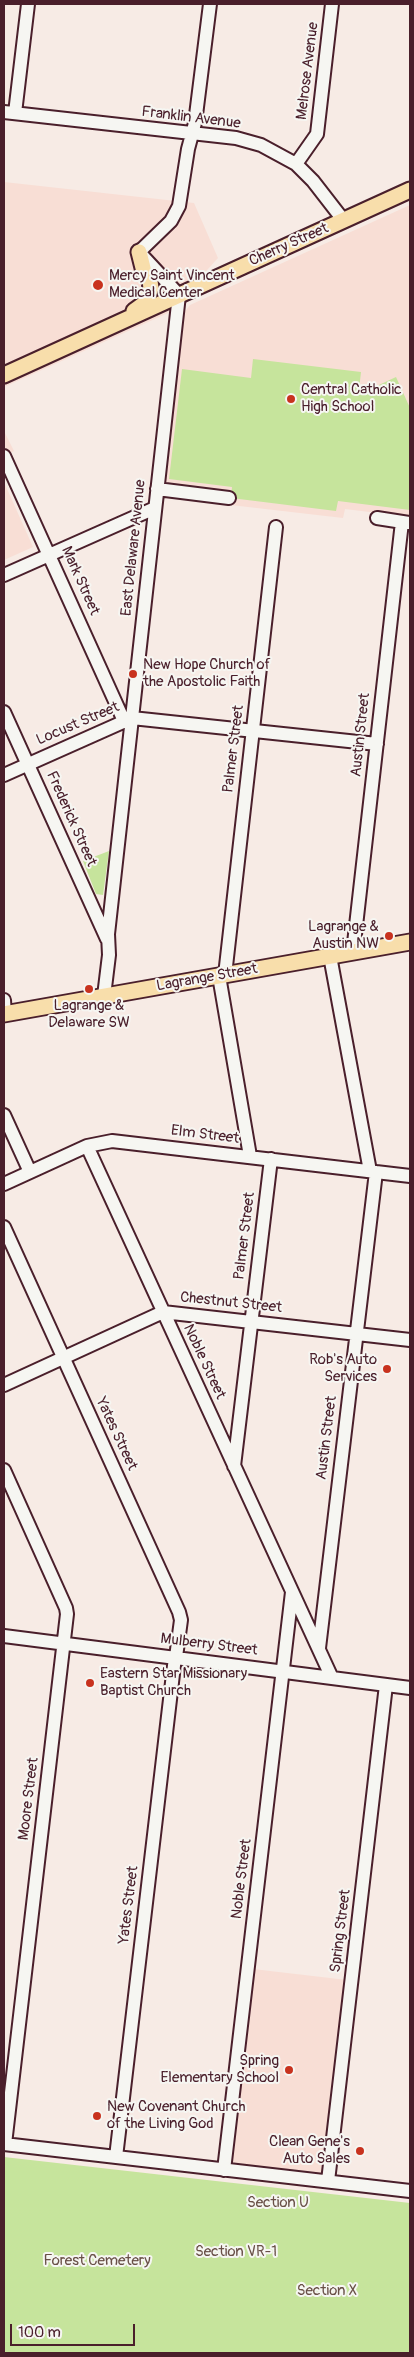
<!DOCTYPE html>
<style>
body{margin:0}
#map{position:relative;width:414px;height:2357px;overflow:hidden;background:#f7ebe5;font-family:Pangolin,sans-serif}
canvas{display:block}
.frame{position:absolute;inset:0;border:5px solid #4a1f2b;pointer-events:none}
.scale{position:absolute;left:10px;top:2324px;width:125px;height:22px;box-sizing:border-box;border:2px solid #4a1f2b;border-top:0;padding-left:6px;font-size:15px;line-height:18px;white-space:nowrap;color:#4a1f2b;-webkit-text-stroke:4px #f6f6f2;paint-order:stroke}
</style>
<div id="map">
<canvas width="414" height="2357"></canvas>
<div class="frame"></div>
<div class="scale">100 m</div>
</div>
<script>
const ctx = document.querySelector('canvas').getContext('2d');
ctx.lineJoin = 'round';
function paint(path, color) { ctx.fillStyle = color; ctx.fill(path, 'evenodd'); }
const shape = rows => new Path2D(rows.map(r => 'M' + r).join(''));
function stroke(path, color, width, dash) { ctx.strokeStyle = color; ctx.lineWidth = width; ctx.lineCap = dash ? 'butt' : 'round'; ctx.setLineDash(dash || []); ctx.stroke(path); }
function drawText(font, color, halo, rows, align = 'center') {
  ctx.font = font + ' Pangolin,sans-serif'; ctx.lineWidth = 4; ctx.setLineDash([]); ctx.textBaseline = 'middle'; ctx.strokeStyle = halo; ctx.fillStyle = color; for (const [text, x, y, turn = 0] of rows) {
    ctx.save(); ctx.translate(x, y); ctx.rotate((+turn || 0) * Math.PI / 180); ctx.textAlign = isNaN(turn) ? turn : align; if (halo) ctx.strokeText(text, 0, 0); ctx.fillText(text, 0, 0); ctx.restore();
  }
}
paint(shape([
 [4,182,194,203,218,258,168,313,4,387],
 [410,205,410,517,345,509,343,518,222,504,223,493,162,483,183,314,190,305],
 [4,431,14,451,4,456],
 [4,482,33,547,4,560],
 [253,1969,347,1980,325,2171,318,2174,234,2165,230,2160]
]), '#f8ded5');
paint(shape([
 [253,359,361,372,359,390,366,391,396,377,410,408,410,510,338,501,336,511,231,498,232,487,169,479,182,369,251,378],
 [109,851,103,895,96,894,83,861],
 [4,2157,410,2203,410,2353,4,2353]
]), '#c6e49c');
const minor = shape([
 [4,112,236,138,261,145,296,164,313,181,344,221],
 [15,113,28,4],
 [296,164,317,134,332,4],
 [4,456,124,721],
 [157,489,229,498],
 [377,518,409,523],
 [4,575,155,508],
 [4,712,107,939],
 [4,775,132,718,377,744],
 [353,952,402,522],
 [330,956,370,1171],
 [225,975,276,527],
 [219,976,250,1156],
 [104,996,109,955,108,934,179,295,139,252,171,221,179,206,188,149,195,123,210,4],
 [4,1000,5,1014],
 [4,1115,30,1172],
 [87,1146,332,1678],
 [4,1184,87,1146,112,1141,410,1176],
 [4,1227,179,1612,181,1620,176,1657],
 [4,1385,163,1312,410,1340],
 [234,1466,271,1159],
 [4,1470,66,1608,67,1614,5,2144],
 [4,1636,410,1688],
 [319,1648,376,1172],
 [4,2144,410,2191],
 [116,2157,175,1657],
 [224,2170,292,1592],
 [328,2181,386,1685]
]);
const major = shape([
 [134,311,145,303,151,288,150,281,144,272,139,252],
 [4,375,410,190],
 [4,1014,410,942]
]);
stroke(minor, '#4a1f2b', 16);
stroke(major, '#4a1f2b', 19);
stroke(minor, '#f6f6f2', 12);
stroke(major, '#f8deab', 15);
for (const [x, y, r, color] of [
 [98,285,6,"#c8321e"],
 [291,399,5,"#c8321e"],
 [133,674,5,"#c8321e"],
 [389,936,5,"#c8321e"],
 [89,989,5,"#c8321e"],
 [387,1369,5,"#c8321e"],
 [90,1683,5,"#c8321e"],
 [289,2070,5,"#c8321e"],
 [97,2116,5,"#c8321e"],
 [360,2151,5,"#c8321e"]
]) { const dot = new Path2D(); dot.arc(x, y, r, 0, 2 * Math.PI); ctx.fillStyle = color; ctx.fill(dot); stroke(dot, '#f6f6f2', 2); }
drawText('15px', '#4a1f2b', '#f6f6f2', [
 ["Melrose Avenue",308,71,-83],
 ["Franklin Avenue",191,118,7],
 ["Cherry Street",289,245,-24],
 ["East Delaware Avenue",134,548,-84],
 ["Mark Street",80,581,66],
 ["Locust Street",78,724,-23],
 ["Austin Street",361,735,-84],
 ["Palmer Street",234,749,-83],
 ["Frederick Street",71,819,66],
 ["Lagrange Street",207,978,-10],
 ["Elm Street",205,1135,7],
 ["Palmer Street",245,1236,-83],
 ["Chestnut Street",231,1303,6],
 ["Noble Street",204,1362,65],
 ["Yates Street",116,1434,65],
 ["Austin Street",327,1438,-83],
 ["Mulberry Street",209,1645,7],
 ["Moore Street",29,1799,-83],
 ["Noble Street",242,1879,-83],
 ["Yates Street",129,1905,-83],
 ["Spring Street",341,1931,-83]
]);
drawText('15px', '#4a1f2b', '#f6f6f2', [
 ["Mercy Saint Vincent",109,276],
 ["Medical Center",109,293],
 ["Central Catholic",301,390],
 ["High School",301,407],
 ["New Hope Church of",143,665],
 ["the Apostolic Faith",143,682],
 ["Lagrange &",379,927,"right"],
 ["Austin NW",379,944,"right"],
 ["Lagrange &",89,1006,"center"],
 ["Delaware SW",89,1023,"center"],
 ["Rob's Auto",377,1360,"right"],
 ["Services",377,1377,"right"],
 ["Eastern Star Missionary",100,1674],
 ["Baptist Church",100,1691],
 ["Spring",279,2061,"right"],
 ["Elementary School",279,2078,"right"],
 ["New Covenant Church",107,2107],
 ["of the Living God",107,2124],
 ["Clean Gene's",350,2142,"right"],
 ["Auto Sales",350,2159,"right"]
], 'left');
drawText('15px', '#695047', '#f6f6f2', [
 ["Section U",278,2203],
 ["Section VR-1",236,2252],
 ["Forest Cemetery",97,2261],
 ["Section X",327,2291]
]);
</script>
